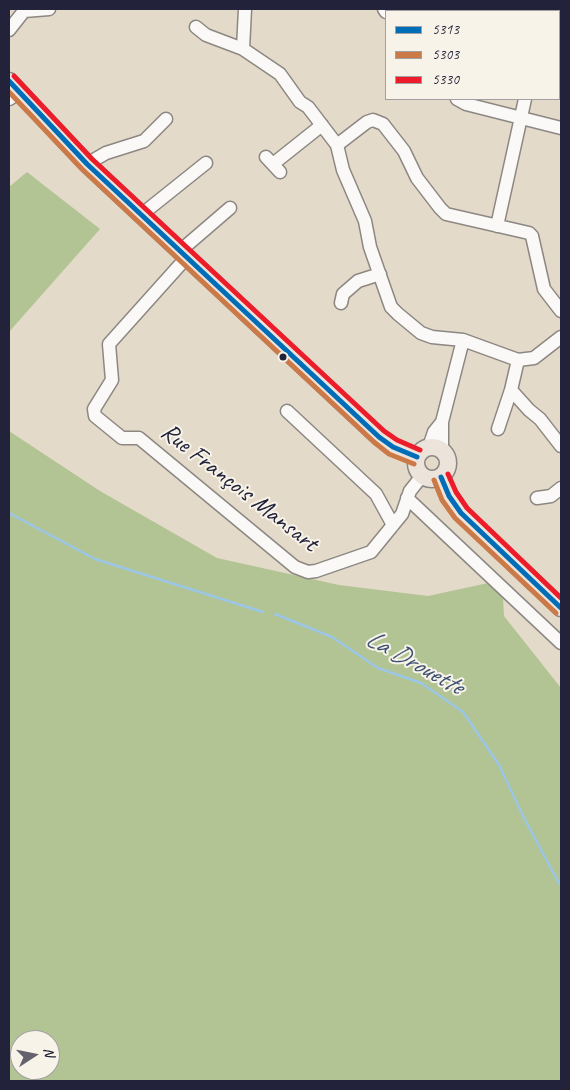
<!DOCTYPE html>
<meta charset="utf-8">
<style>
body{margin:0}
#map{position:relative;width:570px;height:1090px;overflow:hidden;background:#e4dac9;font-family:Caveat,sans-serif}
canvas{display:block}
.frame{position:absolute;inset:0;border:10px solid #22223b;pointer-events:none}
.legend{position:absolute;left:385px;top:10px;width:175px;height:90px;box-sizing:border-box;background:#f7f3e8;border:1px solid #a29fa3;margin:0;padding:6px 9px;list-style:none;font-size:15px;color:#22223b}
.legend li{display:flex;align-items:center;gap:10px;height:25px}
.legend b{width:25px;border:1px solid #a29fa3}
.north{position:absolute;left:10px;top:1030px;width:50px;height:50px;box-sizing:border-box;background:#f7f3e8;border:1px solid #a29fa3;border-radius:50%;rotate:79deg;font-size:14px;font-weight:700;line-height:20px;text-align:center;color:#22223b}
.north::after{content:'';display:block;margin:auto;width:18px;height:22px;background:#66626d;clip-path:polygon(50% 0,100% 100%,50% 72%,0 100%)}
</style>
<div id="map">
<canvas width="570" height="1090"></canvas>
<div class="frame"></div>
<ul class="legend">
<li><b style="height:6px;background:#006db8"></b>5313</li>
<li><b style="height:6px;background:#cc7948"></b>5303</li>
<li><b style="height:6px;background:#ed1c2a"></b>5330</li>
</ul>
<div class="north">N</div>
</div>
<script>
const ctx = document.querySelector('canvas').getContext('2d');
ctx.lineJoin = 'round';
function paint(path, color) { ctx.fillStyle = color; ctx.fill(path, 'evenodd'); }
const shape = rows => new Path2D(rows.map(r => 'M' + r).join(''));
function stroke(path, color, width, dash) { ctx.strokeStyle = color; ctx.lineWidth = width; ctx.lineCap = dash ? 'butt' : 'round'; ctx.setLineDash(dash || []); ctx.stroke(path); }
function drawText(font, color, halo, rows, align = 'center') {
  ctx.font = font + ' Caveat,sans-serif'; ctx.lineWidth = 4; ctx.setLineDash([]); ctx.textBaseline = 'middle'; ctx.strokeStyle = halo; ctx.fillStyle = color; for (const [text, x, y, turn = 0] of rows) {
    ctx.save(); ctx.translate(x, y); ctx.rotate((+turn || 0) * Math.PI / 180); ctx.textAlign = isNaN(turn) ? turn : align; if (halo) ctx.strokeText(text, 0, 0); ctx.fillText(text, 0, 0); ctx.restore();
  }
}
paint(shape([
 [27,172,100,229,9,332,9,187],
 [9,431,100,491,217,558,339,585,428,596,502,580,504,616,561,688,561,1081,9,1081],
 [20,1040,50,1040,50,1070,20,1070]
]), '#b2c494');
stroke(shape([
 [9,513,95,559,263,612],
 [275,614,332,637,378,668,421,683,463,712,499,765,524,818,561,887]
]), '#9bc6e5', 2.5);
const minor = shape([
 [245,9,243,49,280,74,300,102,308,107,337,145,343,170,365,221,370,247,391,307,398,314,421,333,432,337,463,340,518,360,534,358,561,337],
 [384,9,386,12],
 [523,9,525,11],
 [547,9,561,9],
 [196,27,206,35,243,49],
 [559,29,561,29],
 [9,30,24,11,49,9],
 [9,99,19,93],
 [457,99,466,104,561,128],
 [337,145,367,122,373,120,383,124,404,151,417,178,440,208,446,214,529,233,532,236,544,289,561,311],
 [266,157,280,172],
 [87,164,106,153,144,141,166,119],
 [273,164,322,125],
 [141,215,206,163],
 [497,226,525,99],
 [180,251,230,208],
 [187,257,109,344,112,380,94,409,95,416,122,438,139,438,295,567,308,572,316,571,371,552,402,514,410,491,422,476],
 [341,303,343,294,358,281,380,274],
 [518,360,511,390,529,410,540,419,561,446],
 [287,411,376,494,393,525],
 [498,429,511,390],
 [429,447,434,432,442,422],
 [442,450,442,422,463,340],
 [407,498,561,643],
 [537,498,551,496,561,488]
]);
const major = shape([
 [9,81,87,164,379,437,393,447,417,457],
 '416 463a16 16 0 1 1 32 0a16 16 0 1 1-32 0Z',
 [441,477,449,496,461,513,561,608]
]);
stroke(minor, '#8c8783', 15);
stroke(major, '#8c8783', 19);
stroke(minor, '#fbf9f7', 12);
stroke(major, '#ece4db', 16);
stroke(shape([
 [9,81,87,164,379,437,393,447,417,457],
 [441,477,449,496,461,513,561,608]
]), '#006db8', 5);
stroke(shape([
 [9,92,82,169,374,442,389,454,414,464],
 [434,480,442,500,455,518,556,613]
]), '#cc7948', 5);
stroke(shape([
 [14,76,92,159,384,431,397,440,420,450],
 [448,474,456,492,467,508,561,598]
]), '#ed1c2a', 5);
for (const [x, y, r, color] of [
 [283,357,4.5,"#22223b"]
]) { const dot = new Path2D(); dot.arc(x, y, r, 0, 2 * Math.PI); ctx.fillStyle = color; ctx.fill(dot); stroke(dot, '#f7f3e8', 2); }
drawText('25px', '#22223b', '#f7f3e8', [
 ["Rue François Mansart",239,488,38]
]);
drawText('italic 26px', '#3d5172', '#f7f3e8', [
 ["La Drouette",414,663,29]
]);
</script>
